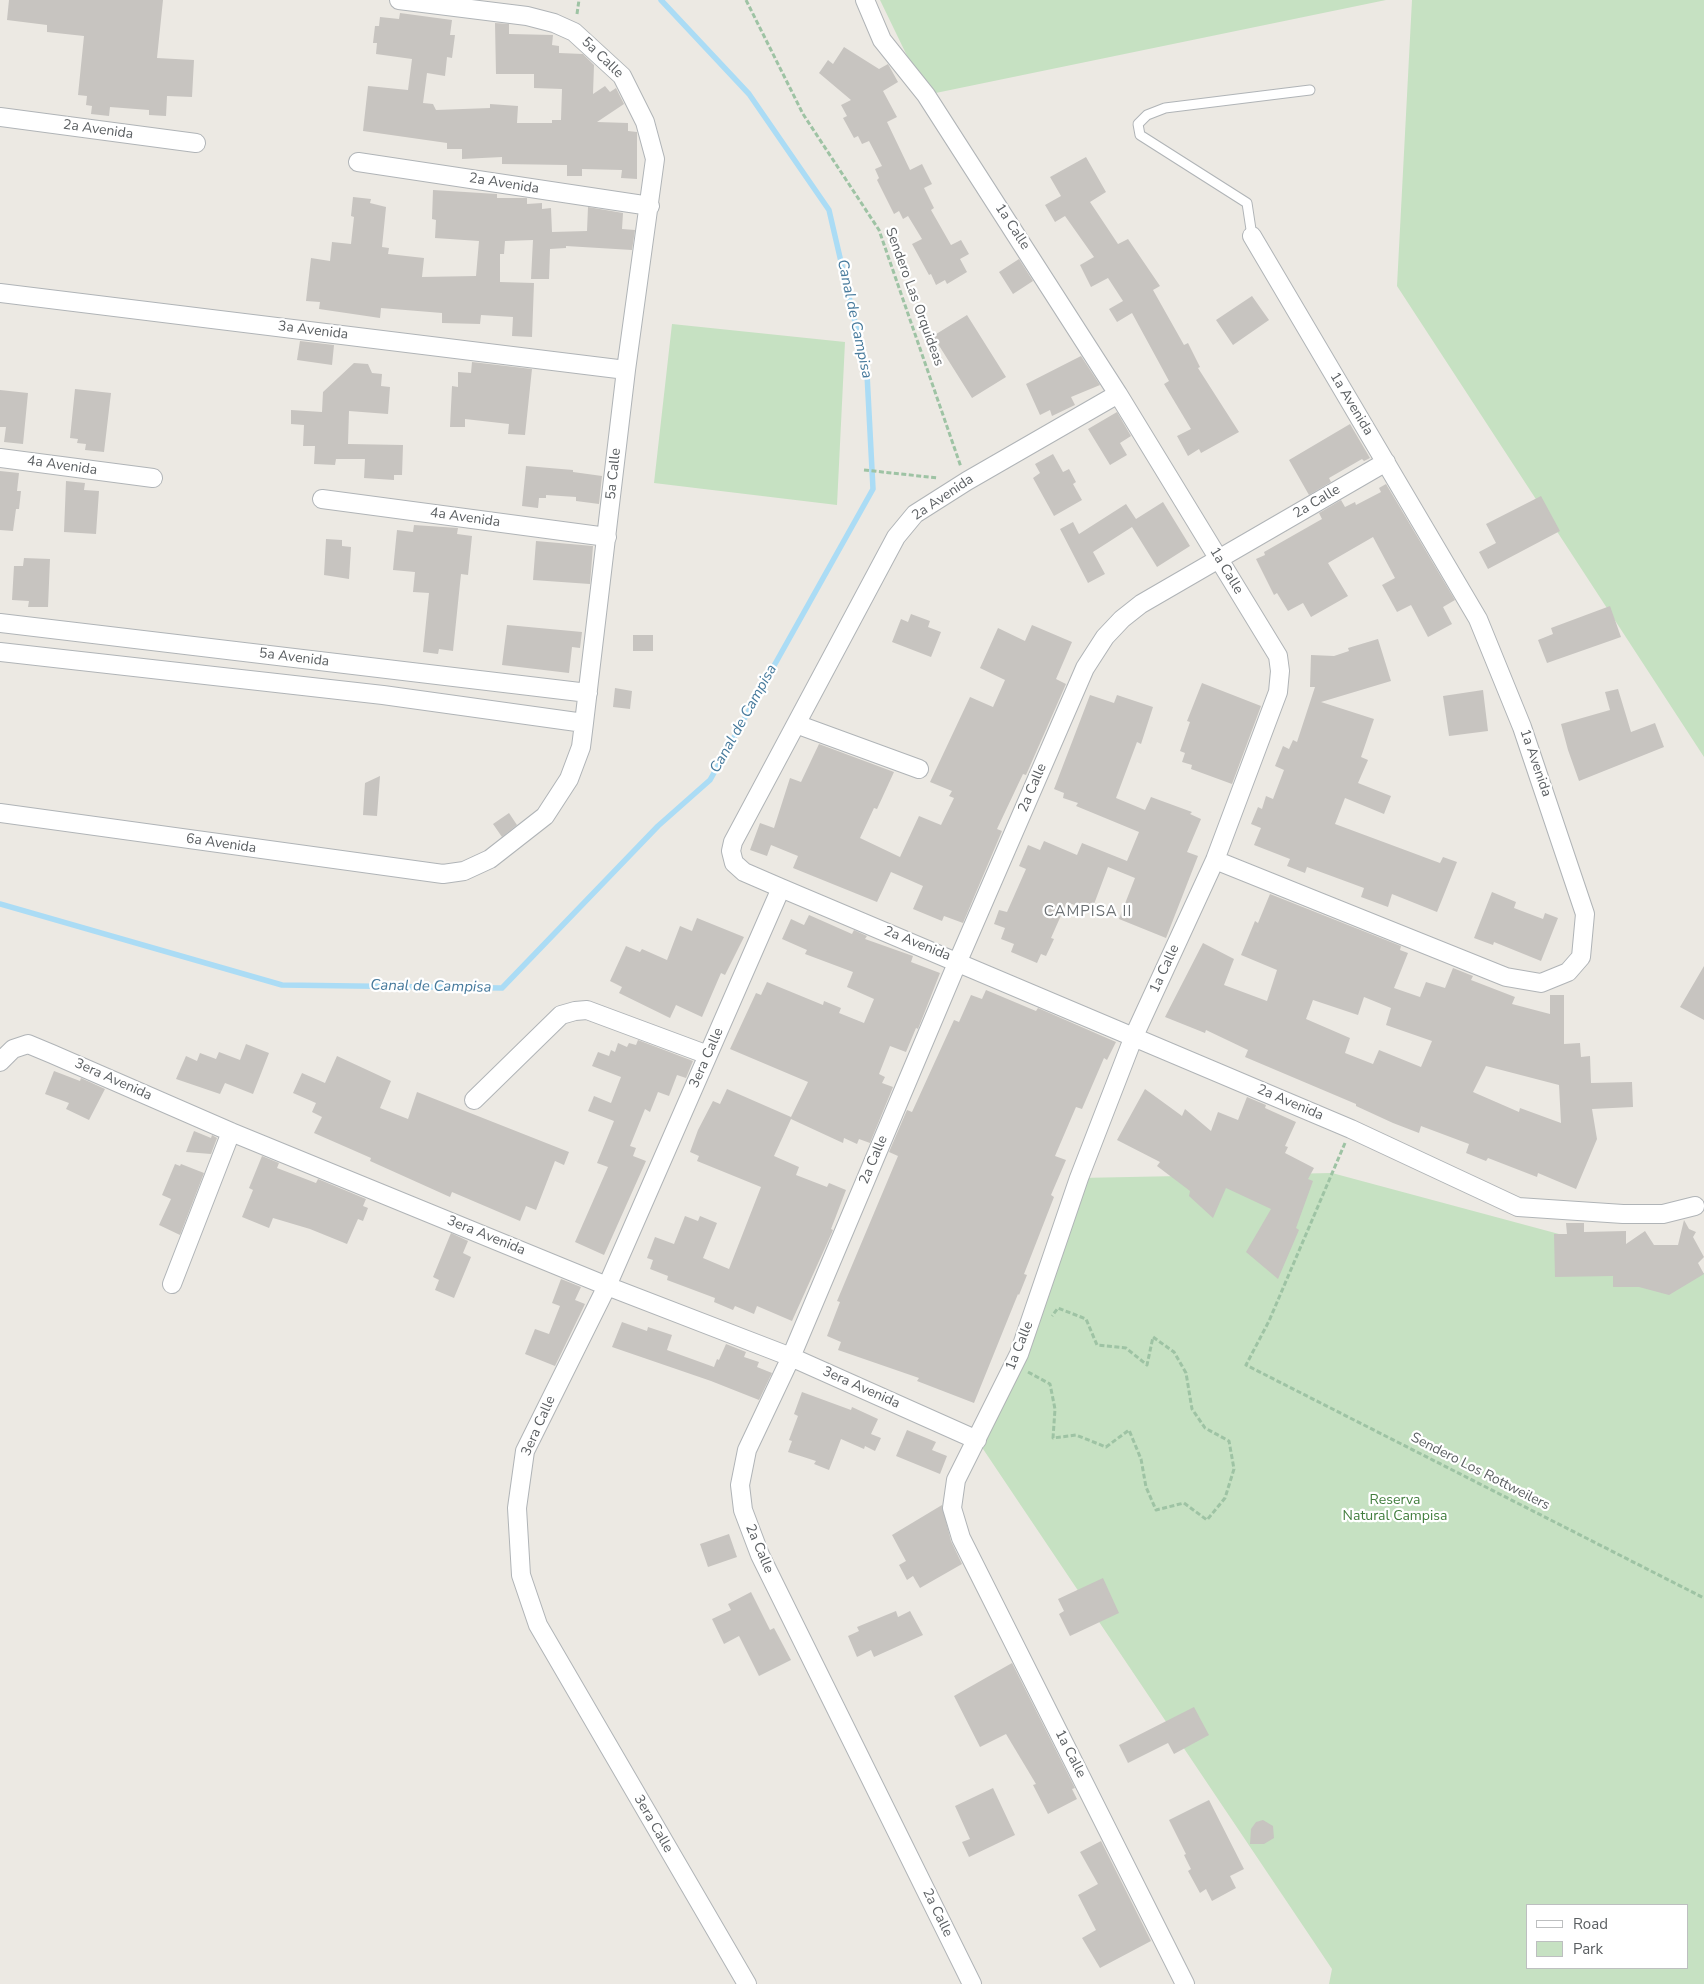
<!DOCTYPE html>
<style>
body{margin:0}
#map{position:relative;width:1704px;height:1984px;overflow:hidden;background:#ece9e3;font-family:"Nunito Sans",sans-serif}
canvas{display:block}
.legend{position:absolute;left:1526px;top:1904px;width:162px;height:65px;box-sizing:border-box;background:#fff;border:1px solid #bdbfc0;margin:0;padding:6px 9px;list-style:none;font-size:15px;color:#5b5f62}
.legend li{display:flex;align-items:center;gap:10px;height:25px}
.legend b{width:25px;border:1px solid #bdbfc0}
</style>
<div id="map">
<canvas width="1704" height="1984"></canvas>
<ul class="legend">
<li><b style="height:6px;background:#fff"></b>Road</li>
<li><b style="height:14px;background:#c6e1c2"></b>Park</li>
</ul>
</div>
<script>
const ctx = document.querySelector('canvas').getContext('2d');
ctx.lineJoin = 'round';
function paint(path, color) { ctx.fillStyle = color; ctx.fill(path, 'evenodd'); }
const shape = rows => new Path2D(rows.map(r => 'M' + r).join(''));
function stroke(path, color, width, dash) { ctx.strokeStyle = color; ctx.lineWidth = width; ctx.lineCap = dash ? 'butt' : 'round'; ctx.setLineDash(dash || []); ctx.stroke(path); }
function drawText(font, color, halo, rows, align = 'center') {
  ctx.font = font + ' "Nunito Sans",sans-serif'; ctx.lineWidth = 4.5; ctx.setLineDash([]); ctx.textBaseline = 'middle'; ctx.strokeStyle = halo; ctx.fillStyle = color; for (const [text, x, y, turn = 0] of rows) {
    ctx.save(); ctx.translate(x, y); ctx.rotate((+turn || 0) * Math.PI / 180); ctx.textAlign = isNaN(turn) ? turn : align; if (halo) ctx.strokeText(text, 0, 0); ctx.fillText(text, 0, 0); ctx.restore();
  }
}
paint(shape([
 [880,0,1386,0,926,95],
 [1412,0,1704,0,1704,757,1397,286],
 [672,324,845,342,837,505,654,483],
 [1332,1173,1704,1273,1704,1984,1329,1984,1332,1969,977,1440,1079,1178],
 [1528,1905,1688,1905,1688,1968,1528,1968]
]), '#c6e1c2');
stroke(shape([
 [0,904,282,985,502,988,658,826,710,780,873,489,867,374,829,210,749,94,661,0]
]), '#abdcf5', 5.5);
paint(shape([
 [9,0,163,0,157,58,194,60,192,97,167,96,166,116,149,115,149,110,110,107,109,116,91,114,92,106,86,105,87,96,78,95,84,36,47,32,47,25,7,20],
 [400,13,452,20,450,35,455,35,452,58,447,57,445,76,427,73,423,103,433,104,436,110,490,108,490,104,518,106,517,123,552,123,552,120,561,120,562,89,534,88,534,74,496,74,495,23,509,24,509,34,553,35,552,45,559,46,559,53,583,54,594,65,593,94,605,86,610,92,616,88,624,104,597,122,628,123,628,131,637,132,637,179,621,178,622,170,582,169,582,176,567,176,567,165,502,164,502,157,462,159,462,149,447,149,447,143,363,131,368,86,408,90,412,59,376,54,377,43,373,43,375,26,379,26,380,17,399,19],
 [844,47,879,69,888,64,898,82,883,91,897,117,887,122,910,170,922,164,932,184,924,188,934,208,931,210,951,245,961,240,969,254,960,259,967,272,947,284,945,280,936,285,931,274,929,275,912,244,922,239,908,216,903,219,899,211,894,214,877,180,879,178,875,169,882,166,869,141,862,144,858,136,854,138,843,118,847,116,841,105,851,100,819,73,828,60,833,64],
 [1086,157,1106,192,1090,202,1118,244,1128,239,1160,286,1153,290,1184,345,1188,343,1200,367,1198,368,1239,432,1201,453,1199,449,1188,456,1177,436,1191,429,1164,384,1169,381,1132,313,1117,322,1109,309,1123,301,1108,278,1091,287,1080,265,1094,257,1065,216,1055,222,1045,205,1061,196,1050,177],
 [433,190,497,194,497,198,527,198,527,204,542,203,542,209,551,208,552,232,587,231,588,207,623,213,622,229,635,230,632,250,566,246,566,248,550,249,549,279,531,279,533,240,505,241,504,254,500,254,500,282,534,283,532,337,512,336,513,317,481,315,480,324,442,323,442,313,381,308,380,318,319,309,320,302,306,301,311,258,330,261,332,242,351,244,354,217,351,216,353,197,371,199,370,203,386,207,382,247,389,248,388,254,424,258,422,277,476,276,479,241,435,238,436,220,432,219],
 [1019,259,1033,281,1013,294,999,272],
 [1252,296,1269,320,1233,345,1216,320],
 [967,315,1006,377,972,398,933,336],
 [300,341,334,345,332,365,297,360],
 [1081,356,1100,385,1071,397,1075,405,1052,416,1050,410,1040,415,1026,384],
 [472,362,532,369,525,435,508,434,509,424,465,419,465,427,450,427,452,386,458,387,458,372,471,373],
 [354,363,368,364,372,373,382,374,381,386,390,387,388,414,349,411,348,444,403,445,402,475,394,475,394,480,364,478,365,459,336,459,335,465,314,464,315,446,303,446,304,425,291,424,291,410,322,412,323,392],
 [75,389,111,393,104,452,85,450,86,444,77,443,78,439,70,438],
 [0,390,28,393,23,444,4,442,6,427,0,427],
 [1117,412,1131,436,1120,443,1127,455,1110,465,1088,429],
 [1350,424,1370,458,1364,461,1362,459,1329,478,1331,482,1309,495,1289,460],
 [1053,454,1063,472,1069,469,1076,482,1073,484,1082,500,1054,516,1033,478,1040,473,1035,464],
 [526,466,573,470,573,472,602,476,599,504,576,501,576,497,546,495,546,498,539,498,538,508,522,506],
 [0,471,19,473,17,491,21,491,19,509,16,509,13,531,0,530],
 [66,481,85,483,84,490,99,491,96,534,64,532],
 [1386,484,1455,600,1443,607,1452,624,1428,637,1411,605,1397,612,1382,585,1395,578,1373,537,1328,563,1348,596,1311,617,1303,603,1288,611,1277,593,1274,595,1256,559,1265,555,1264,552,1322,519,1319,513,1341,500,1345,507,1355,502,1356,505,1381,492,1379,488],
 [1541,496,1560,531,1488,569,1479,552,1496,543,1486,524],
 [1163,502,1190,546,1157,567,1132,527,1093,552,1105,574,1088,583,1060,529,1073,522,1079,534,1126,504,1136,519],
 [414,525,458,528,457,534,472,536,468,575,461,574,453,651,439,649,438,654,423,652,429,593,413,592,415,572,393,570,397,530,413,532],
 [326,539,342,540,342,546,351,547,349,579,324,575],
 [536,541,593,546,590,584,533,580],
 [24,558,50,559,48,607,28,607,29,601,12,600,14,566,23,566],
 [1610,606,1621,637,1547,663,1538,640,1553,634,1551,628],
 [911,614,930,621,928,627,941,632,931,657,892,642,901,619,908,622],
 [507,625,582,632,580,648,572,647,569,673,502,665],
 [1032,625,1072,642,1056,679,1066,684,1026,775,1023,774,997,829,1002,831,963,923,944,916,942,921,913,909,923,886,891,872,877,902,793,868,798,856,771,845,767,856,750,850,760,823,774,828,790,778,801,782,819,744,894,772,877,809,874,808,860,838,900,857,919,816,941,825,954,798,949,796,952,791,930,782,970,697,993,707,1005,680,980,668,998,628,1025,641],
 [633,635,653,635,653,651,633,651],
 [1378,639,1391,681,1321,702,1374,719,1361,757,1368,760,1358,783,1391,796,1384,814,1345,798,1335,824,1440,863,1443,857,1457,862,1437,912,1392,894,1388,907,1361,897,1364,888,1307,867,1305,873,1287,866,1290,859,1254,845,1261,828,1251,824,1258,807,1262,809,1266,796,1273,799,1284,770,1275,766,1283,746,1289,749,1293,740,1297,742,1315,687,1310,687,1311,655,1334,656,1349,651,1348,648],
 [1202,683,1261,706,1232,784,1191,769,1192,765,1182,762,1185,753,1180,751,1190,722,1187,721],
 [615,688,632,691,630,709,613,707],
 [1618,689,1631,732,1655,723,1664,747,1579,781,1568,750,1561,724,1610,710,1605,692],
 [1483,690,1488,731,1449,736,1443,696],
 [1090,695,1114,703,1117,695,1153,707,1141,744,1137,742,1116,798,1145,810,1151,797,1192,812,1190,814,1201,819,1187,852,1198,856,1166,938,1119,919,1135,878,1108,867,1091,912,1067,902,1051,938,1054,939,1046,956,1041,954,1037,963,1011,952,1014,944,1001,939,1005,928,994,924,999,910,1007,912,1026,869,1019,866,1028,845,1040,850,1044,841,1077,855,1082,843,1127,861,1139,832,1076,806,1078,803,1063,798,1064,793,1054,789],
 [380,776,377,816,363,815,365,783],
 [509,813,517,825,502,837,493,824],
 [1492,892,1516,902,1514,908,1543,919,1545,913,1558,918,1541,961,1494,942,1493,945,1474,938],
 [1270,894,1401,946,1400,950,1408,953,1394,988,1420,997,1426,982,1445,988,1453,968,1473,976,1471,980,1515,997,1512,1004,1550,1014,1550,995,1564,995,1564,1044,1580,1043,1581,1057,1590,1056,1591,1083,1632,1082,1633,1107,1592,1109,1597,1139,1576,1189,1538,1173,1537,1177,1488,1158,1486,1161,1466,1153,1469,1144,1421,1126,1419,1133,1393,1123,1356,1106,1356,1104,1245,1057,1248,1050,1206,1030,1205,1033,1165,1017,1203,943,1234,959,1224,985,1267,1001,1277,970,1241,955,1255,921,1258,923],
 [1364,997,1391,1008,1386,1025,1432,1041,1421,1067,1379,1050,1373,1064,1345,1053,1350,1038,1306,1019,1313,1000,1358,1015],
 [1486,1066,1559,1085,1561,1123,1520,1108,1519,1112,1473,1092],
 [809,915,852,934,854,930,867,936,865,939,913,956,911,962,940,973,918,1029,916,1028,906,1052,890,1046,879,1074,885,1077,882,1083,893,1087,870,1143,859,1139,857,1144,844,1138,843,1143,791,1119,774,1156,799,1167,796,1175,827,1187,829,1183,846,1190,831,1229,833,1230,792,1321,757,1306,754,1314,735,1306,733,1310,714,1302,715,1298,667,1280,668,1276,650,1269,653,1260,647,1258,655,1237,674,1244,685,1216,698,1221,700,1216,717,1223,703,1258,729,1269,761,1187,697,1161,699,1156,690,1152,698,1130,713,1101,720,1104,727,1089,791,1117,808,1082,730,1049,756,993,761,995,767,982,823,1005,824,1001,841,1008,839,1013,864,1023,874,999,847,987,853,972,805,954,807,950,782,939,791,919,804,925],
 [697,918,744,937,725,975,721,973,702,1017,676,1005,670,1018,619,993,622,987,610,981,626,946,640,952,642,949,667,960,680,926,692,931],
 [1704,966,1704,1020,1680,1007],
 [986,990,1036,1011,1038,1008,1116,1042,1107,1060,1104,1058,1082,1109,1076,1107,1055,1156,1066,1160,1051,1195,1054,1197,1024,1274,1027,1275,1019,1295,1018,1294,974,1403,917,1381,919,1378,838,1350,841,1342,827,1336,840,1302,837,1301,898,1156,889,1152,907,1110,912,1112,954,1020,959,1022,971,995,982,999],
 [638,1040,693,1061,686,1078,677,1075,669,1096,658,1092,650,1112,645,1109,630,1146,636,1148,633,1156,646,1161,604,1255,575,1242,608,1167,597,1163,614,1121,588,1111,594,1096,611,1103,621,1077,592,1066,598,1052,609,1056,611,1050,615,1052,618,1043,627,1047,629,1043,636,1045],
 [246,1044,269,1053,253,1094,225,1083,220,1094,176,1079,186,1056,197,1061,200,1053,216,1059,219,1052,240,1060],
 [337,1056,391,1081,380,1108,408,1119,417,1092,569,1152,564,1165,555,1161,536,1210,526,1206,520,1221,452,1192,450,1197,370,1161,371,1158,314,1133,322,1117,312,1112,316,1103,293,1093,302,1073,325,1083],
 [54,1071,80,1081,81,1078,105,1089,89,1120,66,1109,69,1103,45,1094],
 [1145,1089,1182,1116,1185,1109,1211,1131,1218,1112,1238,1120,1247,1097,1266,1105,1265,1108,1296,1122,1285,1146,1288,1147,1285,1153,1314,1168,1308,1179,1313,1181,1296,1228,1299,1230,1278,1279,1246,1252,1271,1209,1226,1188,1213,1218,1189,1196,1190,1191,1157,1166,1160,1162,1117,1140],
 [194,1131,211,1138,212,1135,217,1138,211,1154,186,1152],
 [262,1156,279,1163,277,1168,316,1183,318,1179,366,1199,363,1206,368,1208,363,1221,358,1219,347,1244,310,1229,273,1218,269,1228,242,1217,253,1190,249,1188],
 [175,1164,180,1166,181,1164,204,1173,180,1235,159,1225,171,1199,162,1195],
 [1684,1220,1689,1229,1696,1232,1693,1237,1704,1257,1698,1263,1704,1274,1669,1295,1639,1287,1613,1287,1613,1276,1555,1277,1554,1234,1567,1234,1566,1223,1584,1223,1584,1232,1626,1231,1626,1244,1645,1231,1654,1245,1678,1245],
 [451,1233,468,1241,463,1253,471,1257,454,1298,435,1290,439,1280,433,1277],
 [561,1279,581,1287,575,1300,585,1304,555,1366,525,1354,535,1329,549,1334,560,1306,552,1303],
 [622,1322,647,1331,648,1327,672,1335,667,1350,714,1367,717,1359,719,1360,726,1344,746,1352,744,1357,759,1362,757,1367,772,1373,759,1400,711,1381,612,1347],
 [802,1392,851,1410,852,1407,878,1419,871,1434,881,1438,875,1451,865,1446,864,1449,841,1439,829,1470,814,1464,816,1461,788,1452,792,1441,789,1440,798,1416,794,1414],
 [907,1430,936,1442,932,1450,947,1456,940,1474,896,1456],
 [942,1505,951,1541,962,1564,920,1588,913,1576,907,1580,899,1565,906,1561,892,1535],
 [729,1534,737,1557,708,1567,700,1544],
 [1103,1578,1119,1613,1070,1636,1059,1614,1064,1611,1058,1599],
 [751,1592,770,1630,774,1628,791,1660,759,1676,739,1636,724,1644,712,1619,731,1610,728,1604],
 [896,1611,898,1617,910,1611,923,1635,874,1657,871,1650,857,1657,848,1636,859,1631,857,1627],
 [1012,1663,1075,1788,1072,1789,1077,1799,1048,1814,1033,1785,1036,1784,1006,1734,980,1747,954,1696],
 [1194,1707,1209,1735,1174,1754,1168,1743,1128,1763,1119,1745],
 [993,1788,1015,1835,969,1857,962,1842,970,1839,955,1806],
 [1209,1800,1244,1869,1230,1876,1236,1888,1212,1901,1206,1889,1200,1893,1188,1871,1191,1869,1184,1855,1186,1854,1169,1820],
 [1263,1820,1273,1826,1274,1838,1264,1844,1250,1844,1251,1829,1256,1822],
 [1101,1841,1151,1941,1100,1968,1082,1938,1096,1930,1078,1895,1098,1884,1080,1852]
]), '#c7c4c0');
const lane = shape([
 [1252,236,1247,203,1140,135,1138,124,1147,115,1165,108,1310,90]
]);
const street = shape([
 [865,0,882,40,926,95,1118,394,1278,656,1280,671,1278,692,1215,860,1134,1036,1079,1178,1019,1354,956,1480,952,1508,961,1538,1185,1984],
 [0,117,196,143],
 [358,162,650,206],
 [0,293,626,370],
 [1118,394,967,481,915,514,896,537,733,842,731,851,734,863,744,872,781,888,1351,1129,1518,1207,1623,1214,1663,1214,1695,1206],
 [0,458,153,478],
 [322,499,607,537],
 [0,623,588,693],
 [0,652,383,695,584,723],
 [796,724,919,769],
 [0,813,443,874,464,871,490,859,545,816,569,779,581,747,584,723,626,370,655,159,645,122,622,76,574,32,554,23,527,16,399,0],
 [1215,860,1506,977,1541,983,1568,972,1581,957,1585,914,1522,727,1478,619,1252,236],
 [0,1062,13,1049,28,1044,52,1054,231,1132,607,1286,791,1357,977,1440],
 [474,1100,561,1015,575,1011,587,1010,708,1055],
 [172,1284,231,1132],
 [747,1984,538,1625,521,1575,517,1508,525,1451,607,1286,781,888],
 [972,1984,760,1555,743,1510,740,1485,747,1450,791,1357,958,961,1085,668,1105,637,1122,619,1141,604,1386,462]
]);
stroke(lane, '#b0b4b7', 11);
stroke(street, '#b0b4b7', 20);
stroke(shape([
 [746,0,803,114,879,230,961,467],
 [577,14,579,0],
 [864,470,938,478],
 [1345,1143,1269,1321,1246,1365,1704,1598],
 [1028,1372,1050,1384,1055,1409,1053,1438,1076,1435,1106,1447,1129,1430,1141,1459,1146,1487,1156,1510,1184,1503,1207,1520,1225,1498,1234,1469,1229,1441,1205,1428,1192,1409,1186,1373,1174,1352,1153,1337,1147,1365,1126,1348,1097,1345,1086,1319,1058,1308,1052,1316]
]), '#9ec3a4', 3, [5, 2.5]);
stroke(lane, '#fff', 9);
stroke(street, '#fff', 18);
drawText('14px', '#5b5f62', '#fff', [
 ["5a Calle",602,58,44],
 ["2a Avenida",98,130,8],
 ["2a Avenida",504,184,9],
 ["1a Calle",1012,227,57],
 ["Sendero Las Orquideas",914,297,70],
 ["3a Avenida",313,331,7],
 ["1a Avenida",1351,404,59],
 ["4a Avenida",62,466,8],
 ["5a Calle",614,474,-84],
 ["2a Avenida",943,498,-34],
 ["2a Calle",1317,502,-31],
 ["4a Avenida",465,518,8],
 ["1a Calle",1226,571,59],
 ["5a Avenida",294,658,7],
 ["1a Avenida",1535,763,71],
 ["2a Calle",1033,788,-67],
 ["6a Avenida",221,844,8],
 ["2a Avenida",917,944,22],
 ["1a Calle",1165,969,-65],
 ["3era Calle",707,1058,-66],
 ["3era Avenida",113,1080,24],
 ["2a Avenida",1290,1103,23],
 ["2a Calle",874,1160,-67],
 ["3era Avenida",486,1236,22],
 ["1a Calle",1020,1346,-68],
 ["3era Avenida",861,1388,24],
 ["3era Calle",539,1426,-66],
 ["Sendero Los Rottweilers",1480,1472,27],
 ["2a Calle",759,1549,67],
 ["1a Calle",1070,1754,63],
 ["3era Calle",653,1824,60],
 ["2a Calle",937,1913,64]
]);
drawText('14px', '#427e3e', '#fff', [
 ["Reserva",1395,1501],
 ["Natural Campisa",1395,1517]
]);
drawText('italic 15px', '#477a9c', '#fff', [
 ["Canal de Campisa",854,319,78],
 ["Canal de Campisa",744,719,-61],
 ["Canal de Campisa",431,987,1]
]);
ctx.letterSpacing = '1px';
drawText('15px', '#6c7174', '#fff', [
 ["CAMPISA II",1088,912]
]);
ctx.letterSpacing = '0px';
</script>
